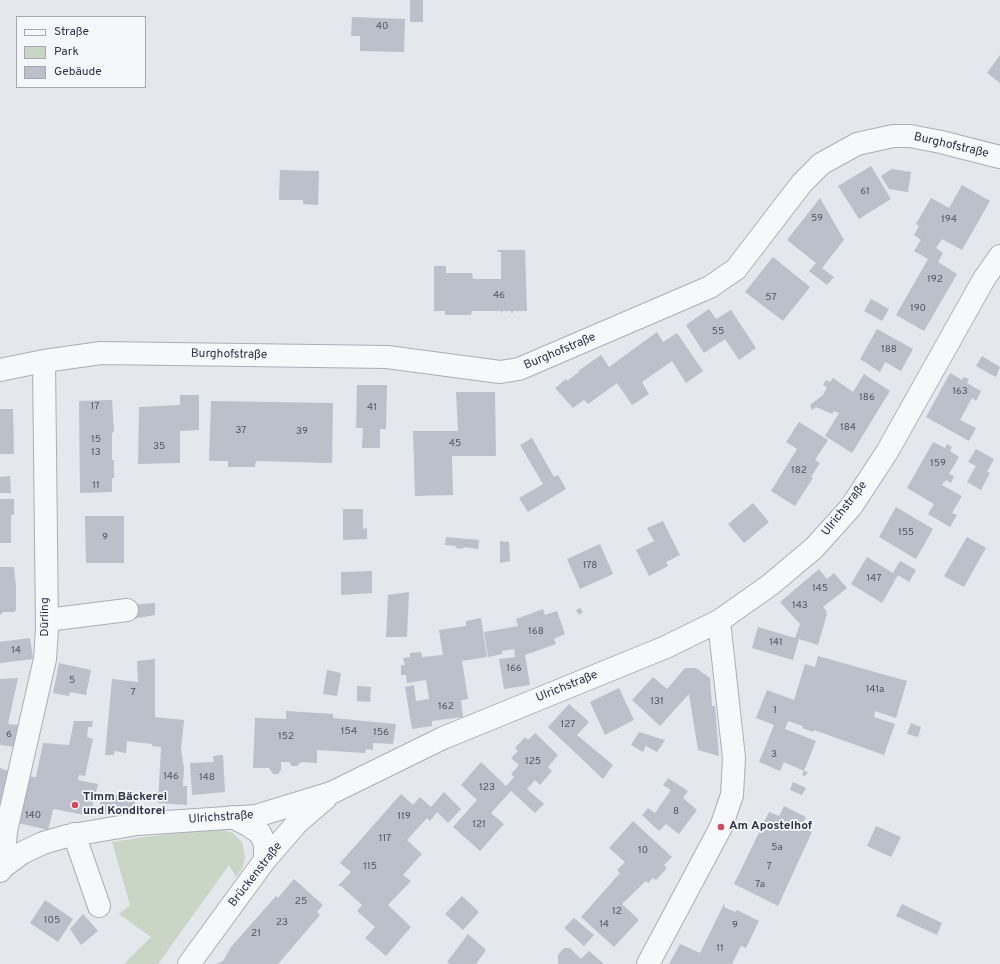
<!DOCTYPE html>
<meta charset="utf-8">
<style>
body{margin:0}
#map{position:relative;width:1000px;height:964px;overflow:hidden;background:#e4e7ec;font-family:Overpass,sans-serif}
canvas{display:block}
.legend{position:absolute;left:16px;top:16px;width:130px;height:72px;box-sizing:border-box;background:#f4f6f9;border:1px solid #a4a8b1;margin:0;padding:5px 7px;list-style:none;font-size:12px;color:#2b3445}
.legend li{display:flex;align-items:center;gap:8px;height:20px}
.legend b{width:20px;border:1px solid #a4a8b1}
</style>
<div id="map">
<canvas width="1000" height="964"></canvas>
<ul class="legend">
<li><b style="height:5px;background:#f7f8fa"></b>Straße</li>
<li><b style="height:11px;background:#c9d6c5"></b>Park</li>
<li><b style="height:11px;background:#bbc0ca"></b>Gebäude</li>
</ul>
</div>
<script>
const ctx = document.querySelector('canvas').getContext('2d');
ctx.lineJoin = 'round';
function paint(path, color) { ctx.fillStyle = color; ctx.fill(path, 'evenodd'); }
const shape = rows => new Path2D(rows.map(r => 'M' + r).join(''));
function stroke(path, color, width, dash) { ctx.strokeStyle = color; ctx.lineWidth = width; ctx.lineCap = dash ? 'butt' : 'round'; ctx.setLineDash(dash || []); ctx.stroke(path); }
function drawText(font, color, halo, rows, align = 'center') {
  ctx.font = font + ' Overpass,sans-serif'; ctx.lineWidth = 3.5; ctx.setLineDash([]); ctx.textBaseline = 'middle'; ctx.strokeStyle = halo; ctx.fillStyle = color; for (const [text, x, y, turn = 0] of rows) {
    ctx.save(); ctx.translate(x, y); ctx.rotate((+turn || 0) * Math.PI / 180); ctx.textAlign = isNaN(turn) ? turn : align; if (halo) ctx.strokeText(text, 0, 0); ctx.fillText(text, 0, 0); ctx.restore();
  }
}
paint(shape([
 [220,829,233,833,242,842,245,858,242,869,236,877,229,865,158,964,124,964,151,937,119,914,130,905,112,842,167,834]
]), '#c9d6c5');
paint(shape([
 [410,0,423,0,423,22,410,22],
 [352,17,405,19,404,52,360,51,360,36,351,36],
 [1000,55,1000,83,987,73],
 [871,166,891,199,859,219,838,186],
 [892,169,911,172,908,192,889,189,881,176],
 [280,170,319,171,318,205,303,204,303,200,279,200],
 [962,185,990,201,962,250,942,239,936,248,943,253,938,262,957,274,924,331,896,315,928,259,914,251,921,240,914,235,919,226,916,224,931,198,949,208],
 [820,198,844,240,822,268,834,277,827,285,809,271,816,263,787,240],
 [498,250,525,250,527,311,513,311,513,313,511,313,511,311,503,311,501,313,501,311,472,311,471,315,445,315,445,311,434,311,434,266,446,266,446,273,472,273,473,279,501,279,501,252,497,252],
 [773,257,810,287,783,321,745,292],
 [871,299,889,309,882,321,864,311],
 [709,309,716,319,731,310,756,348,739,360,725,339,704,353,686,325],
 [877,329,913,349,901,371,885,362,880,372,860,359],
 [657,332,663,342,677,333,703,371,686,383,672,361,642,382,649,394,632,405,617,383,588,404,584,400,573,408,555,388,566,379,567,381,579,372,578,371,601,355,609,367],
 [982,356,1000,367,996,377,976,366],
 [950,373,962,380,963,377,969,379,967,383,981,391,976,401,972,398,960,420,976,428,969,441,926,417],
 [864,374,890,391,852,453,825,436,839,413,834,411,832,414,816,407,812,410,810,405,823,395,827,387,823,385,826,380,830,382,833,378,853,392],
 [357,385,387,385,386,429,380,429,380,448,362,448,363,428,356,428],
 [456,392,495,392,496,456,452,456,453,495,415,496,413,431,458,431],
 [180,395,199,395,199,430,180,431,180,463,138,464,139,407,180,405],
 [112,400,114,432,112,433,112,460,114,460,114,478,112,478,112,492,80,493,79,401],
 [211,401,333,403,332,463,256,461,255,467,228,467,228,461,209,461],
 [0,409,13,409,14,454,0,454],
 [799,422,828,440,815,460,820,463,811,477,813,478,795,506,771,491,797,449,786,442],
 [532,438,554,477,558,475,566,489,528,512,519,498,543,484,520,445],
 [933,442,945,448,947,444,952,447,950,451,959,457,949,474,954,476,951,483,946,480,942,485,962,496,952,513,957,515,950,527,928,514,934,504,907,488],
 [976,449,994,459,987,472,990,473,981,490,967,482,976,466,968,462],
 [10,476,11,493,0,493,0,477],
 [0,499,14,499,14,515,11,515,11,543,0,543],
 [753,503,769,522,744,543,728,524],
 [896,507,933,529,916,559,879,537],
 [343,509,363,509,363,529,367,528,367,539,343,540],
 [85,516,124,516,124,563,86,563],
 [663,521,680,555,666,562,668,566,649,576,636,550,654,541,647,528],
 [446,537,479,540,478,549,463,547,463,549,456,548,456,546,445,545],
 [967,537,986,548,964,587,944,576],
 [500,541,509,542,510,561,500,563],
 [600,544,613,574,580,589,567,559],
 [867,557,893,573,900,561,916,570,909,582,898,575,882,603,851,584],
 [0,567,14,567,16,586,16,610,14,612,3,612,0,615],
 [819,569,827,579,834,573,847,588,823,607,827,612,825,613,827,614,818,645,799,639,793,660,752,648,758,627,795,638,800,624,780,602],
 [372,571,372,593,341,595,341,572],
 [409,592,407,637,386,637,388,595],
 [155,603,155,615,132,619,131,605],
 [580,608,583,612,579,615,576,610],
 [543,609,545,615,557,611,565,634,554,639,556,644,525,655,530,685,504,689,499,659,515,657,514,649,502,651,502,654,488,657,484,632,518,626,516,619],
 [481,618,487,657,462,661,468,699,461,700,463,717,432,721,432,726,412,729,405,687,414,685,416,701,429,699,426,680,407,683,406,675,401,675,401,665,405,665,403,658,410,657,410,653,421,652,422,657,443,655,439,630,466,626,466,621],
 [30,638,33,659,0,663,0,642],
 [818,656,907,681,896,718,875,711,874,717,895,724,884,755,814,730,813,732,802,728,803,726,788,721,785,729,816,741,804,771,808,772,805,776,802,775,804,771,784,762,780,771,759,762,774,725,756,718,767,690,794,700,805,664,815,667],
 [155,659,155,717,184,720,181,749,184,768,183,786,187,786,187,805,158,803,161,747,152,746,152,744,127,741,126,753,115,751,114,755,105,755,112,679,138,682,137,661],
 [59,663,91,670,86,695,70,692,69,696,53,693],
 [685,668,696,668,710,678,712,706,715,706,719,756,698,750,689,694,660,726,632,700,653,677,667,689],
 [327,670,341,673,337,696,323,694],
 [18,678,8,724,18,725,16,747,0,745,0,679],
 [357,686,371,687,370,702,357,701],
 [619,688,634,720,605,735,590,702],
 [569,704,589,722,577,735,613,765,603,779,548,727],
 [286,711,333,714,333,718,396,724,393,744,373,743,373,750,366,749,365,753,317,750,317,763,301,762,297,766,292,766,289,762,281,762,281,770,278,774,273,774,269,768,253,768,255,718,286,719],
 [74,721,93,721,92,727,88,727,87,737,93,739,85,776,79,775,78,780,98,784,90,816,54,809,53,810,48,830,14,822,24,776,36,777,43,743,69,745],
 [911,723,921,727,918,737,907,734],
 [639,732,665,740,657,752,646,746,643,752,631,745],
 [535,733,558,755,548,767,552,771,540,785,535,780,527,789,544,804,535,813,511,791,491,813,504,824,480,851,453,827,477,800,461,785,481,762,506,786,514,777,511,774,519,765,511,758,518,751,515,748,525,737,528,740],
 [223,755,225,792,192,795,190,763,214,762,213,756],
 [0,768,13,773,0,811],
 [668,778,688,791,683,798,697,810,679,834,666,824,659,831,642,815,648,808,655,813,671,790,663,785],
 [793,782,806,788,802,795,790,790],
 [444,792,461,809,448,823,437,812,430,821,427,818,407,840,422,854,403,875,411,881,388,905,411,927,386,956,365,938,375,927,357,911,362,905,341,886,338,886,351,872,340,863,401,794,413,805,420,797,431,807],
 [133,793,136,808,99,816,101,796],
 [784,806,806,817,801,827,812,832,778,906,734,884,769,812,779,816],
 [633,821,672,857,664,865,667,868,656,880,653,878,648,883,646,881,622,904,639,920,614,947,581,917,620,873,617,870,625,862,609,848],
 [876,826,901,837,891,857,867,846],
 [294,879,323,905,317,912,320,915,278,964,216,964,223,961,231,947,276,896,278,898],
 [462,896,479,912,463,930,445,914],
 [45,900,73,919,58,942,30,923],
 [724,904,725,905,724,907,735,912,737,910,759,921,746,948,741,946,732,964,669,964,680,944,700,953],
 [902,904,942,923,937,935,896,916],
 [83,914,98,931,81,945,70,929],
 [574,918,594,935,584,946,564,928],
 [468,934,486,950,476,964,450,964,447,962],
 [564,948,570,948,581,959,589,951,604,964,558,964,558,955]
]), '#bbc0ca');
const minor = shape([
 [0,370,44,361,101,353,387,357,500,372,519,369,710,287,736,269,802,183,821,164,857,144,893,136,910,136,941,142,1000,157],
 [47,620,127,610],
 [232,817,248,825,260,833,265,844,265,860],
 [74,834,99,906],
 [3,867,6,831,45,659,47,629,44,361],
 [0,871,3,867,22,853,43,843,67,836,137,824,256,816,331,793,443,738,666,647,719,621,770,585,814,548,851,507,887,452,984,279,1000,256],
 [189,964,265,860,297,823,325,799],
 [648,964,721,827,732,795,734,758,719,621]
]);
stroke(minor, '#a9aeb7', 24);
stroke(minor, '#f7f8fa', 22);
for (const [x, y, r, color] of [
 [75,805,4,"#d1495b"],
 [721,827,4,"#d1495b"]
]) { const dot = new Path2D(); dot.arc(x, y, r, 0, 2 * Math.PI); ctx.fillStyle = color; ctx.fill(dot); stroke(dot, '#f4f6f9', 1.5); }
drawText('10px', '#4f5766', null, [
 ["40",382,27],
 ["61",865,192],
 ["59",817,219],
 ["194",949,220],
 ["192",935,280],
 ["46",499,296],
 ["57",771,298],
 ["190",918,309],
 ["55",718,332],
 ["188",889,350],
 ["163",960,392],
 ["186",867,398],
 ["17",95,407],
 ["41",372,408],
 ["184",848,428],
 ["37",241,431],
 ["39",302,432],
 ["15",96,440],
 ["45",455,444],
 ["35",159,447],
 ["13",96,453],
 ["159",938,464],
 ["182",799,471],
 ["11",96,486],
 ["155",906,533],
 ["9",105,538],
 ["178",590,566],
 ["147",874,579],
 ["145",820,589],
 ["143",800,606],
 ["168",536,632],
 ["141",776,643],
 ["14",16,651],
 ["166",514,669],
 ["5",72,681],
 ["141a",875,690],
 ["7",133,693],
 ["131",657,702],
 ["162",446,707],
 ["1",775,711],
 ["127",568,725],
 ["154",349,732],
 ["156",381,733],
 ["6",9,735],
 ["152",286,737],
 ["3",774,755],
 ["125",533,762],
 ["146",171,777],
 ["148",207,778],
 ["123",487,788],
 ["8",676,812],
 ["140",33,816],
 ["119",404,817],
 ["121",479,825],
 ["117",385,839],
 ["5a",777,848],
 ["10",643,851],
 ["115",370,867],
 ["7",769,867],
 ["7a",760,885],
 ["25",301,902],
 ["12",617,912],
 ["105",52,921],
 ["23",282,923],
 ["14",604,925],
 ["9",735,926],
 ["21",256,934],
 ["11",720,949]
]);
drawText('12px', '#2b3445', '#f4f6f9', [
 ["Burghofstraße",951,146,13],
 ["Burghofstraße",560,352,-23],
 ["Burghofstraße",229,355,1],
 ["Ulrichstraße",845,509,-52],
 ["Dürling",46,617,-90],
 ["Ulrichstraße",567,687,-22],
 ["Ulrichstraße",221,818,-4],
 ["Brückenstraße",256,875,-52]
]);
drawText('bold 12px', '#2b3445', '#f4f6f9', [
 ["Timm Bäckerei",83,798],
 ["und Konditorei",83,812],
 ["Am Apostelhof",729,827]
], 'left');
</script>
